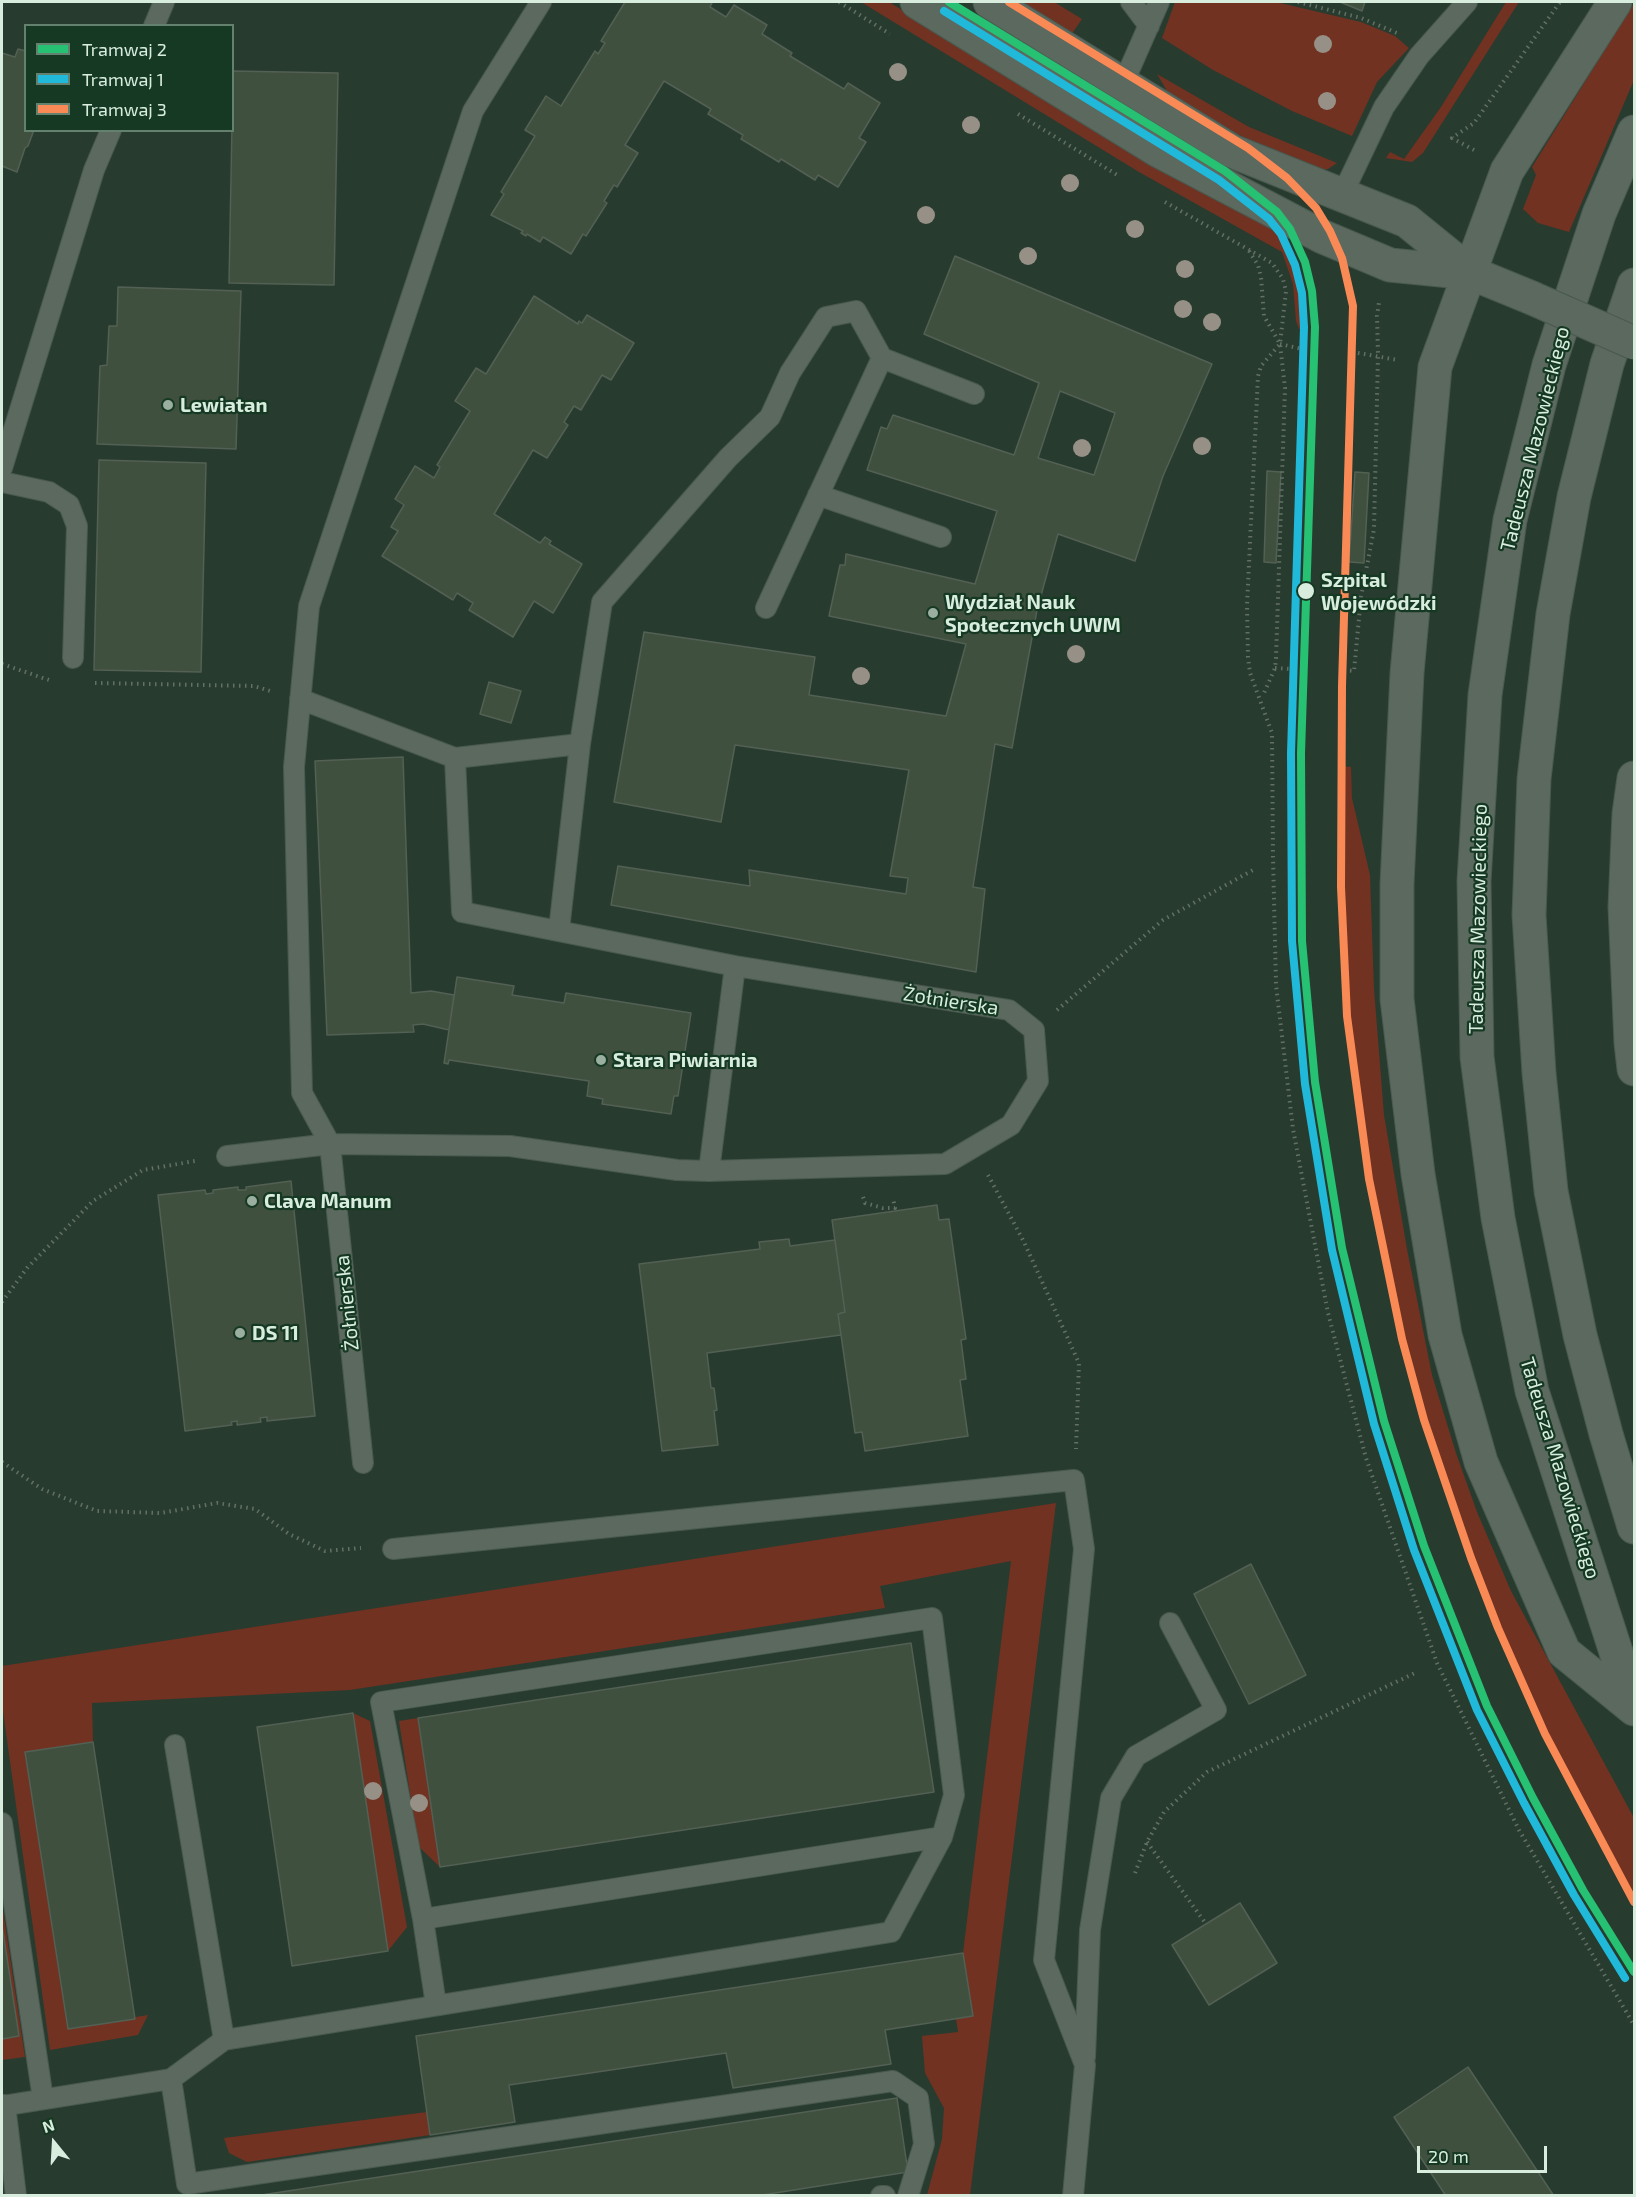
<!DOCTYPE html>
<meta charset="utf-8">
<style>
body{margin:0}
#map{position:relative;width:1636px;height:2197px;overflow:hidden;background:#283b2f;font-family:"Exo 2",sans-serif}
canvas{display:block}
.frame{position:absolute;inset:0;border:3px solid #d9eddf;pointer-events:none}
.legend{position:absolute;left:24px;top:24px;width:210px;height:108px;box-sizing:border-box;background:#153923;border:2px solid #63816e;margin:0;padding:8px 10px;list-style:none;font-size:18px;color:#d9eddf}
.legend li{display:flex;align-items:center;gap:12px;height:30px}
.legend b{width:30px;border:2px solid #63816e}
.north{position:absolute;left:24px;top:2113px;width:60px;height:60px;-webkit-text-stroke:4px #153923;paint-order:stroke;rotate:342deg;font-size:16px;font-weight:700;line-height:24px;text-align:center;color:#d9eddf}
.north::after{content:'';display:block;margin:auto;width:21px;height:27px;background:#d9eddf;clip-path:polygon(50% 0,100% 100%,50% 72%,0 100%)}
.scale{position:absolute;left:1417px;top:2146px;width:130px;height:27px;box-sizing:border-box;border:3px solid #d9eddf;border-top:0;padding-left:8px;font-size:18px;line-height:21px;white-space:nowrap;color:#d9eddf;-webkit-text-stroke:4px #153923;paint-order:stroke}
</style>
<div id="map">
<canvas width="1636" height="2197"></canvas>
<div class="frame"></div>
<ul class="legend">
<li><b style="height:8px;background:#26c172"></b>Tramwaj 2</li>
<li><b style="height:8px;background:#20b9da"></b>Tramwaj 1</li>
<li><b style="height:8px;background:#f98a56"></b>Tramwaj 3</li>
</ul>
<div class="north">N</div>
<div class="scale">20 m</div>
</div>
<script>
const ctx = document.querySelector('canvas').getContext('2d');
ctx.lineJoin = 'round';
function paint(path, color) { ctx.fillStyle = color; ctx.fill(path, 'evenodd'); }
const shape = rows => new Path2D(rows.map(r => 'M' + r).join(''));
function stroke(path, color, width, dash) { ctx.strokeStyle = color; ctx.lineWidth = width; ctx.lineCap = dash ? 'butt' : 'round'; ctx.setLineDash(dash || []); ctx.stroke(path); }
function drawText(font, color, halo, rows, align = 'center') {
  ctx.font = font + ' "Exo 2",sans-serif'; ctx.lineWidth = 4.5; ctx.setLineDash([]); ctx.textBaseline = 'middle'; ctx.strokeStyle = halo; ctx.fillStyle = color; for (const [text, x, y, turn = 0] of rows) {
    ctx.save(); ctx.translate(x, y); ctx.rotate((+turn || 0) * Math.PI / 180); ctx.textAlign = isNaN(turn) ? turn : align; if (halo) ctx.strokeText(text, 0, 0); ctx.fillText(text, 0, 0); ctx.restore();
  }
}
paint(shape([
 [861,2,889,2,1018,82,1276,230,1297,270,1303,292,1305,330,1299,329,1296,321,1293,284,1282,252,1139,172],
 [1018,2,1054,2,1082,19,1071,35],
 [1175,2,1276,2,1361,22,1395,36,1409,48,1377,82,1352,136,1292,111,1213,70,1162,38],
 [1506,2,1519,2,1423,153,1412,162,1386,158,1390,152,1404,159,1441,107],
 [1634,3,1634,80,1569,232,1538,223,1523,209,1536,175,1532,167],
 [1157,74,1249,127,1337,163,1328,169,1322,170,1241,136,1179,102,1167,91],
 [1341,766,1351,767,1352,798,1370,875,1374,989,1384,1115,1407,1249,1432,1375,1456,1453,1477,1512,1511,1591,1634,1818,1634,1901,1574,1791,1502,1640,1464,1541,1426,1428,1407,1361,1383,1263,1372,1202,1351,1052,1341,930],
 [1056,1503,970,2195,927,2195,942,2139,944,2108,925,2073,922,2036,958,2032,956,2019,973,2016,963,1953,1011,1561,880,1586,885,1608,350,1690,92,1703,93,1742,25,1752,68,2028,148,2015,138,2035,50,2050,2,1704,2,1666],
 [353,1713,370,1721,407,1927,388,1951],
 [418,1718,440,1867,418,1846,399,1721],
 [2,1904,25,2057,2,2060,2,2039,19,2036,2,1925],
 [427,2112,430,2135,247,2162,229,2153,224,2138]
]), '#713222');
const building = shape([
 [625,2,709,2,712,3,710,7,726,17,734,5,767,25,762,34,792,53,790,56,844,89,848,83,880,103,859,138,866,142,838,187,818,175,815,180,781,159,779,162,741,139,743,135,708,114,711,109,664,81,625,145,638,153,617,187,614,185,604,201,607,203,586,236,583,234,571,254,543,237,540,242,527,234,526,236,521,233,523,231,491,215,504,194,501,192,535,136,525,130,546,96,561,106,595,51,598,54,605,43,601,41,625,2],
 [1340,2,1365,2,1362,11,1340,2],
 [18,49,26,51,26,130,34,130,28,146,25,148,17,172,2,166,2,53,15,57,18,49],
 [233,71,338,73,334,285,229,283,233,71],
 [955,256,1212,364,1163,476,1135,561,1058,534,1037,610,1012,748,995,744,973,887,985,889,976,972,611,905,618,866,750,886,749,870,906,894,908,878,890,876,909,770,735,745,721,822,614,802,644,632,815,657,809,695,946,716,966,644,829,616,840,565,845,565,846,554,975,584,997,511,867,470,881,427,887,429,893,415,1014,455,1039,383,924,334,955,256],
 [1060,391,1115,413,1094,475,1038,458,1060,391],
 [118,287,241,291,236,449,97,444,100,366,107,365,109,326,117,326,118,287],
 [534,296,578,324,579,321,582,323,587,315,634,343,611,380,602,375,581,410,574,406,564,422,568,425,547,458,533,450,494,514,540,543,545,537,551,541,549,544,582,564,553,613,534,601,513,637,469,610,473,603,457,593,453,600,382,556,398,531,391,527,404,505,395,499,415,466,434,478,440,467,437,465,470,411,455,401,476,368,486,374,534,296],
 [99,460,206,463,201,672,94,670,99,460],
 [1267,471,1281,472,1276,563,1264,562,1267,471],
 [1355,472,1369,473,1364,563,1349,562,1355,472],
 [489,682,521,691,511,723,480,714,489,682],
 [403,757,411,993,431,991,454,995,449,1030,423,1024,413,1025,414,1032,327,1035,315,761,403,757],
 [457,977,514,986,512,995,564,1003,566,993,691,1013,678,1096,674,1096,671,1114,602,1104,603,1099,587,1096,589,1081,449,1060,448,1064,444,1063,457,977],
 [291,1181,315,1416,267,1421,267,1417,260,1418,261,1422,237,1425,237,1421,231,1422,232,1425,185,1431,158,1195,205,1190,206,1194,213,1193,213,1190,238,1187,238,1190,246,1190,246,1187,291,1181],
 [937,1205,939,1220,949,1219,966,1339,961,1340,966,1379,960,1380,968,1436,865,1451,862,1432,855,1433,838,1314,845,1312,832,1220,937,1205],
 [789,1239,790,1246,835,1240,845,1312,838,1314,841,1335,707,1353,711,1388,714,1388,717,1410,714,1411,718,1445,662,1451,639,1264,760,1249,759,1242,789,1239],
 [1251,1564,1306,1675,1249,1704,1194,1594,1251,1564],
 [911,1643,934,1792,440,1867,418,1718,911,1643],
 [353,1713,388,1951,292,1966,257,1727,353,1713],
 [93,1742,135,2019,68,2029,25,1752,93,1742],
 [1240,1903,1277,1963,1209,2005,1172,1945,1240,1903],
 [2,1925,19,2036,2,2039,2,1925],
 [963,1953,973,2016,885,2030,891,2064,733,2088,726,2053,509,2085,515,2122,430,2135,416,2036,963,1953],
 [1468,2067,1554,2196,1446,2196,1394,2117,1468,2067],
 [897,2098,908,2172,756,2196,255,2196,897,2098]
]);
paint(building, '#40503f');
stroke(building, '#536054', 1.5);
const service = shape([
 [1131,2,1149,26],
 [154,26,164,2],
 [1123,84,1159,2],
 [1342,195,1384,107,1419,56,1467,2],
 [2,468,94,170,111,130],
 [2,482,49,492,69,505,77,526,73,658],
 [818,495,941,537],
 [766,608,882,358],
 [300,699,455,758,462,912,735,966,709,1171],
 [455,758,580,744,602,602,728,458,770,417,790,373,826,317,856,311,882,358,974,394],
 [559,930,580,744],
 [227,1156,330,1144,510,1146,677,1170,709,1171,945,1164,1011,1125,1038,1081,1034,1030,1009,1010,735,966],
 [363,1463,330,1144,302,1093,294,767,309,606,473,111,541,2],
 [393,1549,1074,1480,1084,1549,1044,1960,1085,2065,1073,2196],
 [175,1745,224,2040],
 [2,1823,43,2099],
 [423,1919,942,1837],
 [1085,2057,1090,1930,1111,1798,1136,1756,1216,1710,1170,1623],
 [171,2079,187,2184,893,2081,918,2098,924,2144,908,2196],
 [5,2105,16,2196],
 [2,2106,171,2079,224,2040,891,1932,942,1837,954,1795,932,1618,381,1702,423,1919,436,2005],
 [881,2196,885,2196]
]);
const tertiary = shape([
 [917,2,1159,151,1321,236,1390,265,1471,273,1532,298],
 [990,2,1232,151,1407,221,1471,273],
 [1615,2,1507,171,1435,367,1407,673,1397,884,1397,999,1418,1174,1445,1335,1481,1462,1564,1652,1634,1709],
 [1634,132,1599,214,1549,365,1510,520,1485,695,1474,881,1477,1057,1498,1218,1532,1391,1634,1708],
 [1634,285,1607,364,1574,497,1553,614,1534,779,1529,915,1539,1073,1551,1191,1580,1335,1606,1434,1634,1527],
 [1634,778,1629,814,1625,907,1631,1043,1634,1069]
]);
stroke(service, '#49594f', 22);
stroke(tertiary, '#49594f', 35);
stroke(shape([
 [839,2,890,34],
 [1298,2,1361,18,1397,33],
 [1018,114,1119,176],
 [1474,150,1452,138,1474,123,1560,2],
 [1165,202,1272,263,1283,279,1286,291,1280,344,1261,366,1258,376,1247,605,1248,657,1250,673,1272,733,1273,856,1276,985,1293,1129,1328,1313,1366,1458,1437,1663,1519,1830,1634,2025],
 [1249,251,1258,265,1261,277,1264,316,1280,344,1285,388,1276,658,1275,668,1264,693],
 [1280,344,1302,349],
 [1358,353,1398,360],
 [2,664,49,680],
 [1275,668,1291,669],
 [1344,670,1354,671,1361,597,1374,529,1378,355,1377,316,1379,302],
 [95,683,254,686,270,691],
 [1057,1010,1163,920,1253,870],
 [988,1175,1024,1242,1079,1363,1076,1449],
 [863,1197,865,1203,883,1208,895,1208,893,1198],
 [2,1302,27,1268,93,1201,143,1170,195,1161],
 [2,1462,42,1489,97,1511,161,1513,217,1503,255,1509,289,1534,325,1551,361,1548],
 [1147,1842,1206,1924],
 [1135,1873,1147,1842,1164,1812,1207,1772,1417,1672]
]), '#637067', 4, [1.5, 4.5]);
stroke(service, '#5b695f', 20);
stroke(tertiary, '#5b695f', 33);
const tertiaryBridge = shape([
 [1532,298,1634,343]
]);
stroke(tertiaryBridge, '#49594f', 35, []);
stroke(tertiaryBridge, '#5b695f', 33);
stroke(shape([
 [949,2,1225,171,1277,212,1290,229,1305,262,1312,291,1315,327,1301,753,1302,941,1315,1082,1342,1248,1384,1421,1424,1546,1487,1706,1533,1798,1583,1890,1634,1972]
]), '#26c172', 8);
stroke(shape([
 [944,11,1219,180,1269,219,1281,234,1295,265,1302,293,1304,327,1291,753,1292,941,1305,1084,1332,1250,1374,1424,1414,1550,1477,1710,1524,1803,1574,1895,1625,1978]
]), '#20b9da', 8);
stroke(shape([
 [1009,2,1248,148,1287,178,1316,208,1330,231,1342,258,1353,306,1342,686,1341,887,1347,1016,1369,1179,1402,1339,1424,1420,1471,1558,1498,1628,1545,1734,1634,1902]
]), '#f98a56', 8);
ctx.fillStyle = '#969087';
for (const [x, y] of [
 [1323,44],
 [898,72],
 [1327,101],
 [971,125],
 [1070,183],
 [926,215],
 [1135,229],
 [1028,256],
 [1185,269],
 [1183,309],
 [1212,322],
 [1202,446],
 [1082,448],
 [1076,654],
 [861,676],
 [373,1791],
 [419,1803]
]) { ctx.beginPath(); ctx.arc(x, y, 9, 0, 2 * Math.PI); ctx.fill(); }
for (const [x, y, r, color] of [
 [168,405,6,"#9bafa1"],
 [1306,591,9,"#d9eddf"],
 [933,613,6,"#9bafa1"],
 [601,1060,6,"#9bafa1"],
 [252,1201,6,"#9bafa1"],
 [240,1333,6,"#9bafa1"]
]) { const dot = new Path2D(); dot.arc(x, y, r, 0, 2 * Math.PI); ctx.fillStyle = color; ctx.fill(dot); stroke(dot, '#153923', 2); }
drawText('bold 20px', '#d9eddf', '#153923', [
 ["Lewiatan",180,405],
 ["Wydział Nauk",945,602],
 ["Społecznych UWM",945,625],
 ["Stara Piwiarnia",613,1060],
 ["Clava Manum",264,1201],
 ["DS 11",252,1333]
], 'left');
drawText('20px', '#d9eddf', '#153923', [
 ["Tadeusza Mazowieckiego",1535,439,-76],
 ["Tadeusza Mazowieckiego",1478,919,-89],
 ["Żołnierska",951,1001,9],
 ["Żołnierska",347,1303,-96],
 ["Tadeusza Mazowieckiego",1560,1468,73]
]);
drawText('bold 20px', '#d9eddf', '#153923', [
 ["Szpital",1321,580],
 ["Wojewódzki",1321,603]
], 'left');
</script>
